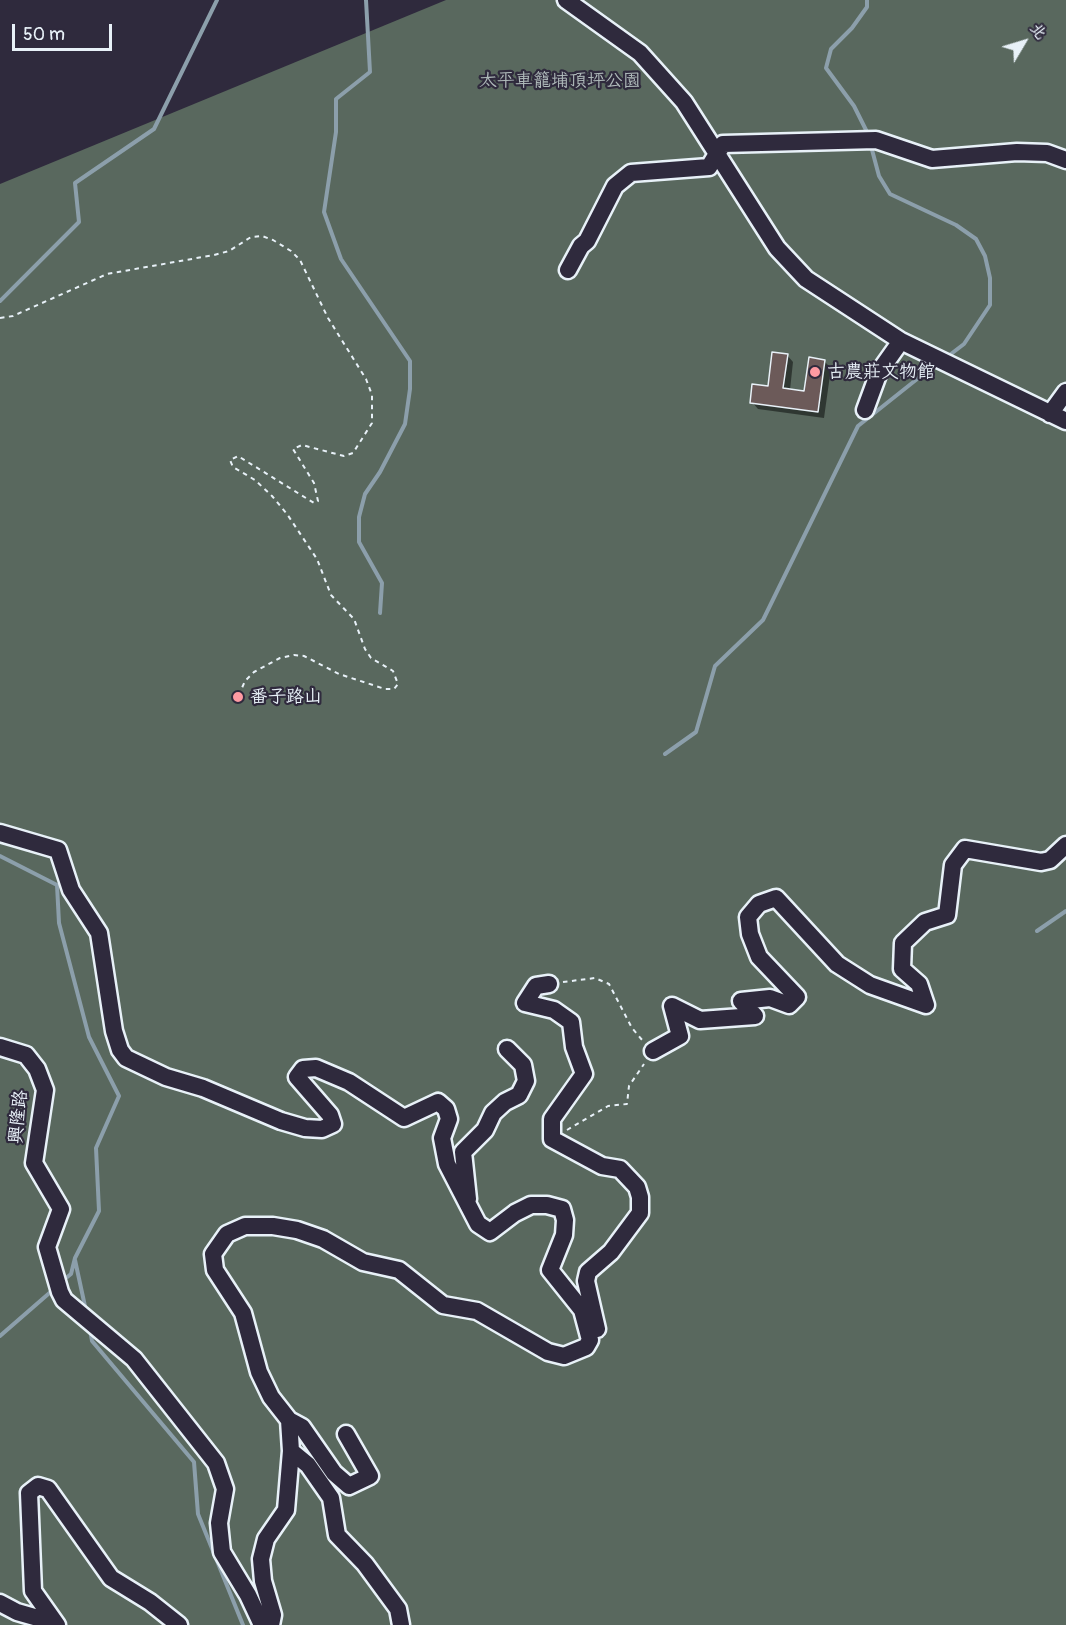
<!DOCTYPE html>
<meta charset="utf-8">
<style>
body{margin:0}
#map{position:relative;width:1066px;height:1625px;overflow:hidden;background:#2f2a3d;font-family:Pangolin,"LXGW WenKai TC",sans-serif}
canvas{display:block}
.north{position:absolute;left:994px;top:12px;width:60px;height:60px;-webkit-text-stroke:4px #2f2a3d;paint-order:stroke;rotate:52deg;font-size:16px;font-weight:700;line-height:24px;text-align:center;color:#e8f1f8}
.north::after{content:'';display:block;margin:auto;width:21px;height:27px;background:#e8f1f8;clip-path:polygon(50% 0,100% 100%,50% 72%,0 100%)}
.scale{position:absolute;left:12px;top:24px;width:100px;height:27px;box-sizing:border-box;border:3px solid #e8f1f8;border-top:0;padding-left:8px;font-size:18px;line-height:21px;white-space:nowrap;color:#e8f1f8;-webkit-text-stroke:4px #2f2a3d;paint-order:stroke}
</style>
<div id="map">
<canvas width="1066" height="1625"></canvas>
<div class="north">北</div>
<div class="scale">50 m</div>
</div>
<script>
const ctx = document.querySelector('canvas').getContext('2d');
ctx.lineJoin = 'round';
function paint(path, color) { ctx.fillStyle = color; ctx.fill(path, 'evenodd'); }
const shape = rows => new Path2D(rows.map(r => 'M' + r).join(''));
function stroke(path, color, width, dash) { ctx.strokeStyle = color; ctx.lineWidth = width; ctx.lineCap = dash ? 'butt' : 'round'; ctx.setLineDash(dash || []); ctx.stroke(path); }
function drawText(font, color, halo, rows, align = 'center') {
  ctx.font = font + ' Pangolin,"LXGW WenKai TC",sans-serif'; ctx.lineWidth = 4.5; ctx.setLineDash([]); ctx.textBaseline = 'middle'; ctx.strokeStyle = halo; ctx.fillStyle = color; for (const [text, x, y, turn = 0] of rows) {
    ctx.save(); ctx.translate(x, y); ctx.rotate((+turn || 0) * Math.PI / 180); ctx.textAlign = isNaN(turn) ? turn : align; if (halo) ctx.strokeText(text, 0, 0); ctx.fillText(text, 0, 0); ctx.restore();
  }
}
paint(shape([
 [446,0,1066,0,1066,1625,0,1625,0,184]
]), '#59685e');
paint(shape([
 [787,355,793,362,790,390,806,393,824,361,831,368,824,418,758,409,752,402,769,388]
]), '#0007');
stroke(shape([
 [366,0,370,72,336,99,336,132,324,212,341,259,410,361,410,389,405,424,380,472,365,494,359,517,359,542,382,583,380,613],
 [867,0,867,7,852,28,831,49,826,68,854,106,869,136],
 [871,146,879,176,890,194,956,225,976,239,985,256,990,278,990,305,964,344,947,357],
 [0,301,79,222,75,183,154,129,217,0],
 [665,754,696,732,715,666,763,620,858,426,936,364],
 [0,856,57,885,59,923,89,1037,119,1096,96,1148,99,1211,75,1258,71,1274,61,1282],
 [1037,931,1066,911],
 [75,1260,86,1311],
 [90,1330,92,1341,194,1462,198,1514,243,1625],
 [0,1336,54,1289]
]), '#8c9fab', 4);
const building = shape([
 [772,352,788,354,783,388,804,391,809,357,825,360,818,412,750,403,752,384,768,386,772,352]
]);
paint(building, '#6c5a59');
stroke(building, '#e8f1f8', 1.5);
const minor = shape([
 [566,0,640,53,684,102,777,248,806,279,901,341,1066,421],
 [568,270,581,246,587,241,615,186,631,173,709,167,723,144,876,140,932,159,1017,152,1047,153,1066,160],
 [865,410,879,372,901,341],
 [1050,414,1066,392],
 [0,833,58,850,71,890,99,933,114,1031,120,1050,126,1058,166,1077,203,1088,281,1121,305,1128,322,1129,333,1124,330,1115,297,1077,303,1069,316,1068,349,1082,404,1118,438,1102,446,1109,449,1119,442,1138,447,1164,478,1224,490,1232,515,1213,531,1205,547,1205,562,1209,565,1220,564,1235,550,1270,582,1310,590,1340,586,1347,564,1356,548,1352,477,1311,443,1305,399,1270,363,1262,323,1239,297,1230,273,1226,245,1226,227,1234,213,1254,215,1270,243,1313,259,1372,271,1397,289,1420,291,1451,286,1510,266,1539,261,1559,263,1581,273,1615,271,1625],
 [549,984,536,986,525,1003,554,1010,571,1022,574,1047,584,1074,552,1119,552,1139,602,1166,620,1169,637,1187,640,1197,640,1213,611,1252,588,1272,586,1281,597,1329],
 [0,1047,26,1055,37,1069,45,1090,34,1163,61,1209,47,1247,60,1292,64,1300,134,1359,216,1463,225,1489,219,1523,222,1552,248,1595,262,1625],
 [653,1051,680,1036,672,1006,700,1020,755,1016,741,1001,770,998,789,1005,797,997,759,957,750,934,748,917,759,904,776,898,837,964,870,985,926,1005,919,984,902,969,903,943,925,922,947,915,953,865,965,849,1041,862,1050,860,1066,845],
 [468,1199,463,1152,485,1130,493,1113,505,1102,519,1095,526,1081,523,1065,507,1049],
 [289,1420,302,1427,334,1473,349,1486,370,1476,346,1434],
 [291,1451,308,1465,331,1498,337,1535,365,1564,398,1609,401,1625],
 [0,1603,17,1612,55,1623],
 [57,1625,33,1591,29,1493,38,1486,48,1489,111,1578,150,1602,179,1625]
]);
stroke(minor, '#e8f1f8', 21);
stroke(shape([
 [0,318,13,316,107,274,214,255,229,251,251,237,262,236,273,240,291,251,300,260,328,318,366,379,372,395,372,423,353,453,344,456,302,445,293,449,314,483,318,501,314,503,238,456,230,460,233,467,255,480,272,496,287,514,317,559,331,595,354,619,365,649,371,658,393,671,398,684,394,689,385,689,339,674,304,656,294,655,280,658,254,672,245,681,238,697],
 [563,982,595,978,609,984,632,1028,643,1041],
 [567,1130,608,1106,627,1104,629,1086,644,1064]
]), '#e8f1f8', 2, [4.5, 4.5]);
stroke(minor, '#2f2a3d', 16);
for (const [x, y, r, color] of [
 [815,372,6,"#ff9aa2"],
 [238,697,6,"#ff9aa2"]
]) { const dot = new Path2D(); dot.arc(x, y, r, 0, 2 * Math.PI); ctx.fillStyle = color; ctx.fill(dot); stroke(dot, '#2f2a3d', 2); }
drawText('18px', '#afbaba', '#2f2a3d', [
 ["太平車籠埔頂坪公園",560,81]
]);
drawText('18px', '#e8f1f8', '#2f2a3d', [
 ["古農莊文物館",827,372],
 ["番子路山",250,697]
], 'left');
drawText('18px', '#e8f1f8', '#2f2a3d', [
 ["興隆路",19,1117,-84]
]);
</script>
